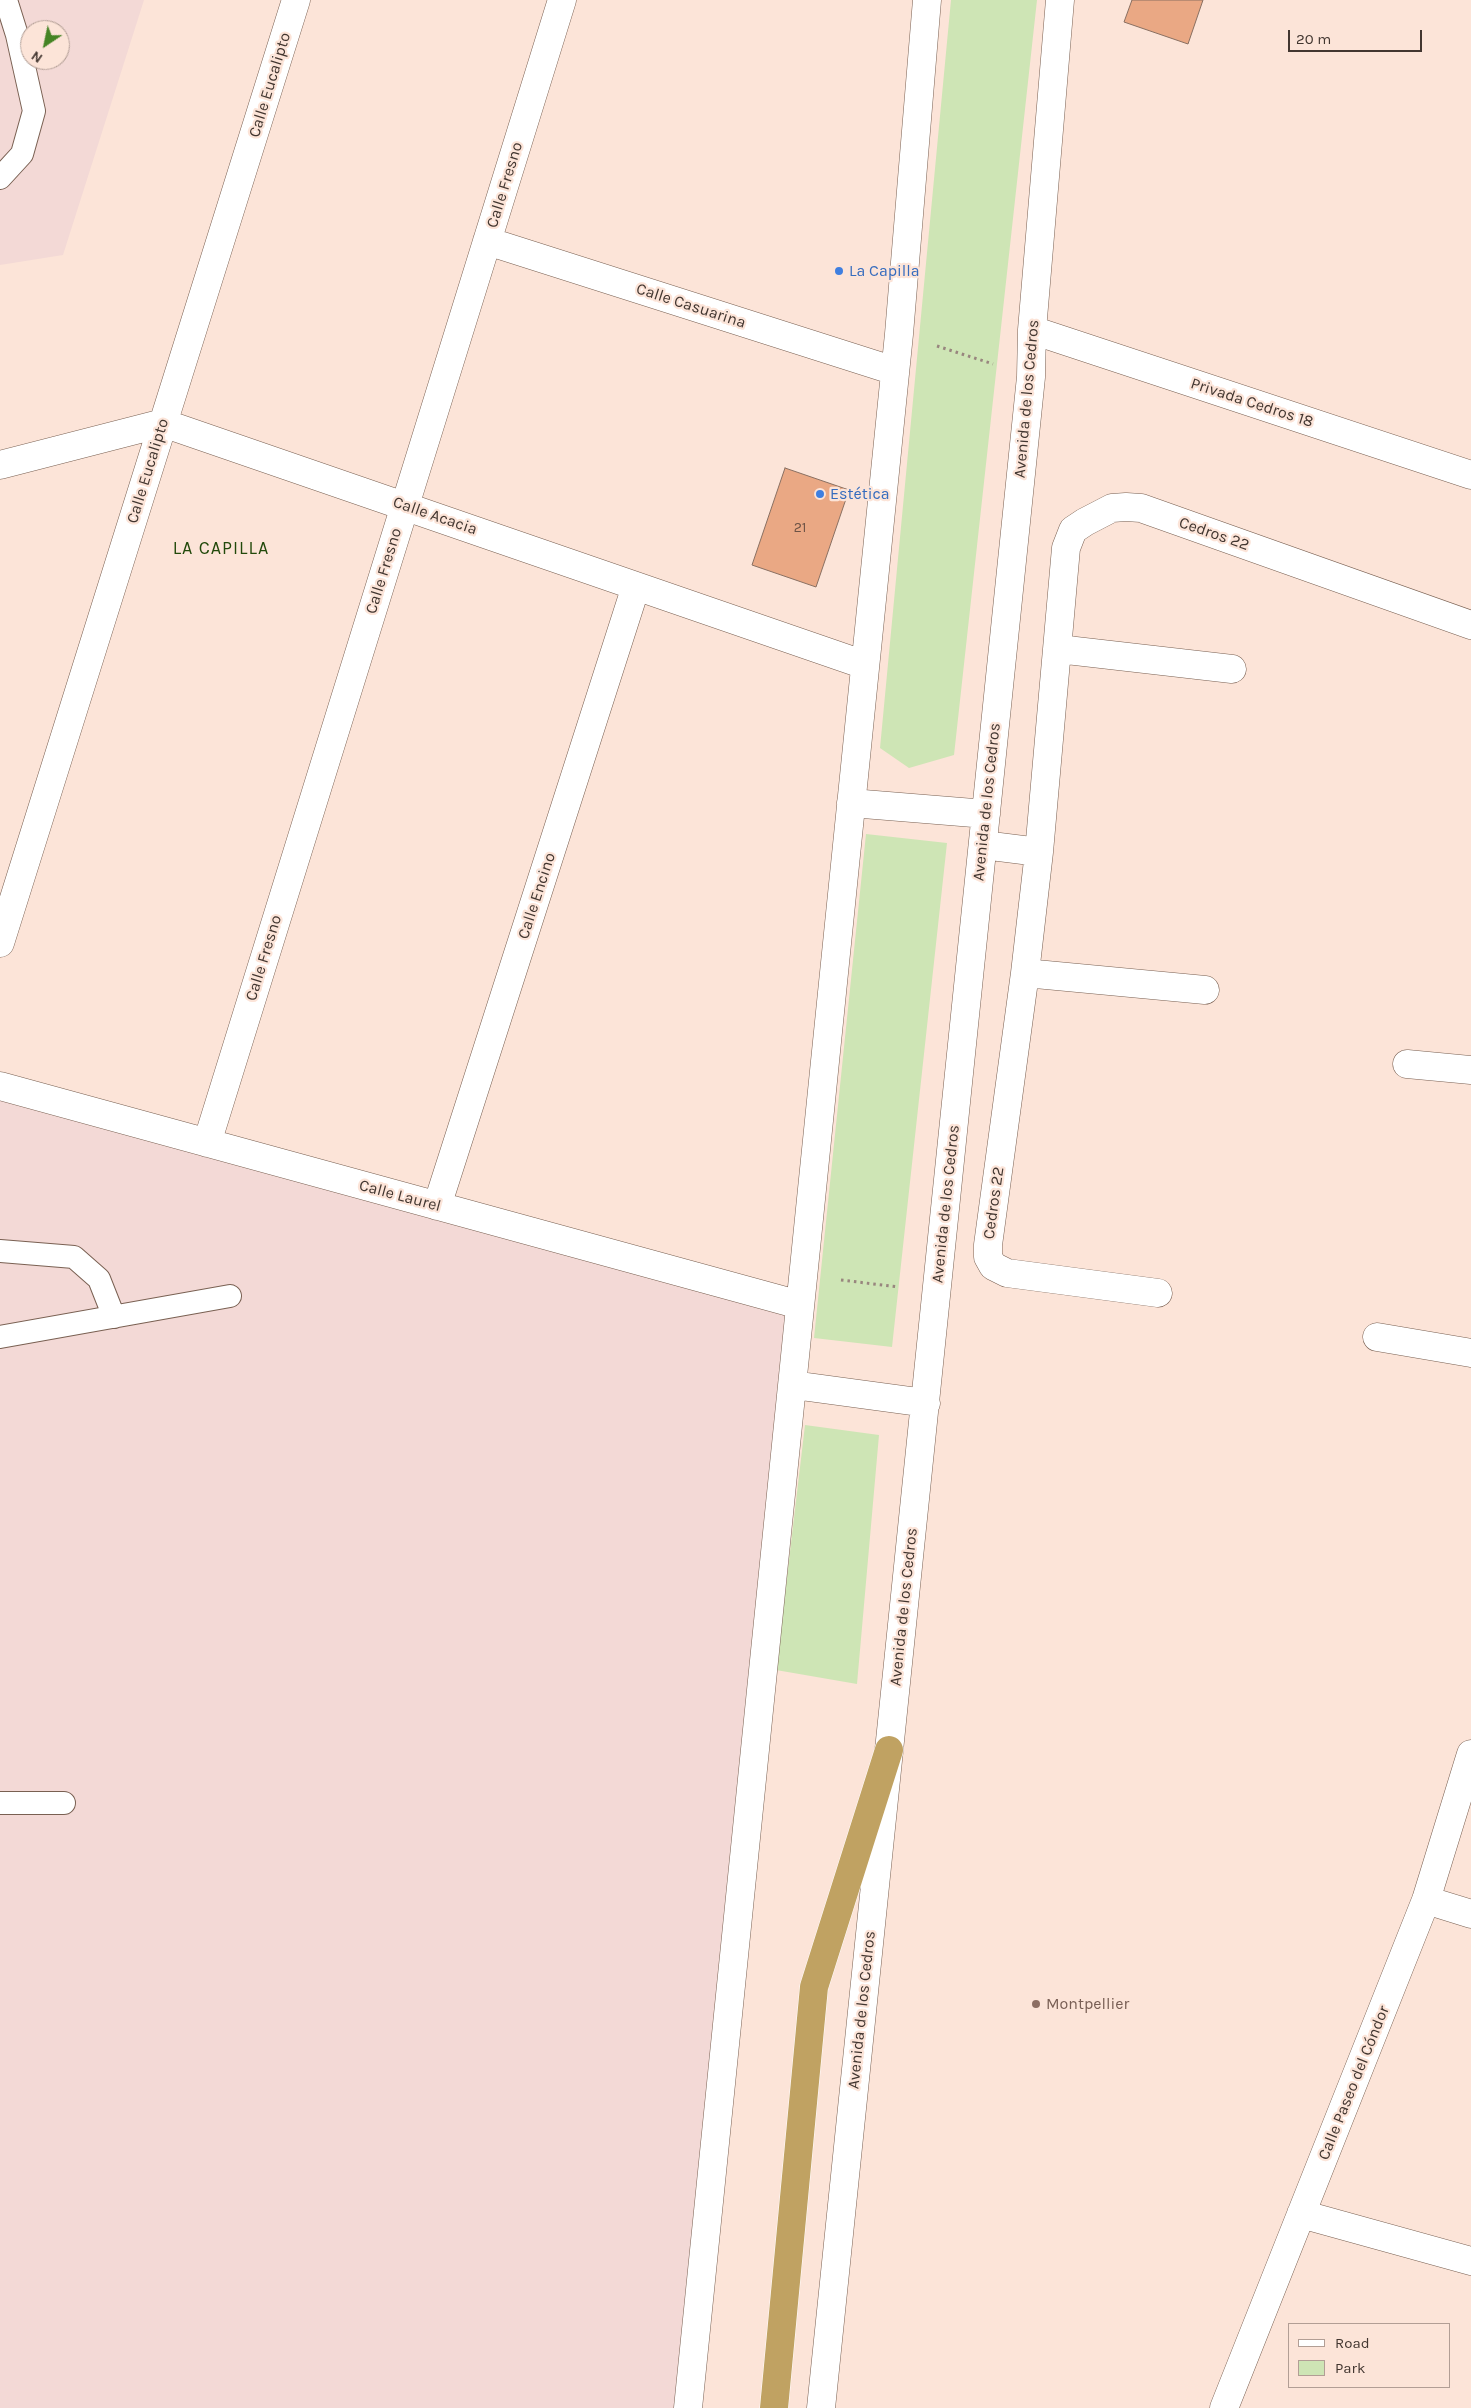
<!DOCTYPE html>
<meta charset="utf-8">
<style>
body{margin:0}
#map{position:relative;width:1471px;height:2408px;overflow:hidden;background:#fce4d8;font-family:Karla,sans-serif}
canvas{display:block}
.legend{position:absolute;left:1288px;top:2323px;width:162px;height:65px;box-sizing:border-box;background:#fce4d8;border:1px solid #b29e95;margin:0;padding:6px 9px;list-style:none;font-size:15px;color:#423630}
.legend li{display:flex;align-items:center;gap:10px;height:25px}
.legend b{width:25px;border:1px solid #b29e95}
.north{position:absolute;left:20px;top:20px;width:50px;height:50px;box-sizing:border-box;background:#fce4d8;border:1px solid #b29e95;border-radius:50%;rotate:214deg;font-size:14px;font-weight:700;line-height:20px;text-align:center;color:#423630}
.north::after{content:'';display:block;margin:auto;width:18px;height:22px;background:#458424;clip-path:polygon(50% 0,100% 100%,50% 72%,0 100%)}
.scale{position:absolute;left:1288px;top:30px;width:134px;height:22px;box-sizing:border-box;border:2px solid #423630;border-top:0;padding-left:6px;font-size:15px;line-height:18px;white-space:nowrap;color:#423630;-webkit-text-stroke:4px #fce4d8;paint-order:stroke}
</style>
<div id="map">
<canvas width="1471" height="2408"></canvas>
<ul class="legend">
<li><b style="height:6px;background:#fff"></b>Road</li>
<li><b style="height:14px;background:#cee5b5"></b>Park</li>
</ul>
<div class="north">N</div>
<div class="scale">20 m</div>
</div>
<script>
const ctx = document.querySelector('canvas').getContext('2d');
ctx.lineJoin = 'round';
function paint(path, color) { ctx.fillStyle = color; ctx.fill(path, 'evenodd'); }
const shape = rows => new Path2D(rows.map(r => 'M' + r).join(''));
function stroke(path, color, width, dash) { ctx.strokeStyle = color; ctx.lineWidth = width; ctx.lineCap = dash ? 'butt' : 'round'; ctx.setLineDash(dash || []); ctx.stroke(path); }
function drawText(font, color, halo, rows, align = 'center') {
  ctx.font = font + ' Karla,sans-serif'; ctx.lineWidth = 4.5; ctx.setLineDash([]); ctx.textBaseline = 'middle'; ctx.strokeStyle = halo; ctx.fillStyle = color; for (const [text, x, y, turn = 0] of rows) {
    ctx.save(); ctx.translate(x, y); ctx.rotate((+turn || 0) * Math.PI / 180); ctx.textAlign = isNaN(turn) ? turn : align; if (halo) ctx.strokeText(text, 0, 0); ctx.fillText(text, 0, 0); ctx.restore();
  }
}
paint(shape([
 [0,0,144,0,63,255,0,265],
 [30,30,60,30,60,60,30,60],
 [0,1086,800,1305,688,2408,0,2408]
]), '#f3d9d6');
paint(shape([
 [951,0,1037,0,954,755,909,768,880,748],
 [866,834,947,843,892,1347,814,1338],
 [805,1425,879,1435,857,1684,776,1670]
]), '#cee5b5');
const building = shape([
 [1132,0,1203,0,1188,44,1124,22,1132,0],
 [785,468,849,490,816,587,752,565,785,468]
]);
paint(building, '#eaa884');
stroke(building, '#896f61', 1);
const service = shape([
 [0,178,22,154,34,111,17,35,6,0],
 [0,1251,74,1257,99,1279,114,1317],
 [0,1337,230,1296],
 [0,1803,64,1803]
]);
const minor = shape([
 [487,241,895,371],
 [1032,330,1471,475],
 [0,465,163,423,865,665],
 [1058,649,1232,669],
 [851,803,986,814],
 [983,845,1039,852,1025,973,988,1245,988,1257,993,1266,1007,1273,1158,1293],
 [1039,852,1066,548,1073,530,1085,522,1112,508,1126,507,1141,508,1471,625],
 [0,943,296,0],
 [1025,973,1205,990],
 [1407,1064,1471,1070],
 [0,1086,800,1305],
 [207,1143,562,0],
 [437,1206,636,586],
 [1377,1337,1471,1353],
 [793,1385,926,1403],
 [1426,1900,1471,1914],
 [1301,2214,1471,2261],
 [688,2408,899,334,927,0],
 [821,2408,1031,377,1032,330,1060,0],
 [1224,2408,1426,1900,1471,1754]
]);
const trunk = shape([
 [774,2408,814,1987,889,1750]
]);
stroke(service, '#796052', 24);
stroke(minor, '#796052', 29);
stroke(trunk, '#fff', 29);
stroke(shape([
 [937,346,993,364],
 [841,1280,899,1287]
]), '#98867e', 3, [2.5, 4]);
stroke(service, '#fff', 22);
stroke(minor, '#fff', 28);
stroke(trunk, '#c0a262', 28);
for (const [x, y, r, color] of [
 [839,271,5,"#3f7fe0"],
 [820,494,5,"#3f7fe0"],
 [1036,2004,5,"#8d6e63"]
]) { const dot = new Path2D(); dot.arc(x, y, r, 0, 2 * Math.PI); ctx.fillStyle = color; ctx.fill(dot); stroke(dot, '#fce4d8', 2); }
drawText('14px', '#6c5245', null, [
 ["21",800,528]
]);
drawText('16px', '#423630', '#fce4d8', [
 ["Calle Eucalipto",270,85,-73],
 ["Calle Fresno",505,185,-73],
 ["Calle Casuarina",691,306,18],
 ["Avenida de los Cedros",1027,399,-85],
 ["Privada Cedros 18",1252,403,18],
 ["Calle Eucalipto",148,471,-73],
 ["Calle Acacia",435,516,19],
 ["Cedros 22",1214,534,19],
 ["Calle Fresno",384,571,-73],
 ["Avenida de los Cedros",987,802,-84],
 ["Calle Encino",537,896,-72],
 ["Calle Fresno",264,958,-73],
 ["Calle Laurel",400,1196,15],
 ["Cedros 22",994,1203,-82],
 ["Avenida de los Cedros",946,1204,-84],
 ["Avenida de los Cedros",904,1607,-84],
 ["Avenida de los Cedros",862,2010,-84],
 ["Calle Paseo del Cóndor",1354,2083,-68]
]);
drawText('16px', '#366cbe', '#fce4d8', [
 ["La Capilla",849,271],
 ["Estética",830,494]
], 'left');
drawText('16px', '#785e54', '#fce4d8', [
 ["Montpellier",1046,2004]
], 'left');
ctx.letterSpacing = '1px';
drawText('18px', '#22490b', '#fce4d8', [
 ["LA CAPILLA",221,549]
]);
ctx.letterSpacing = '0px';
</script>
